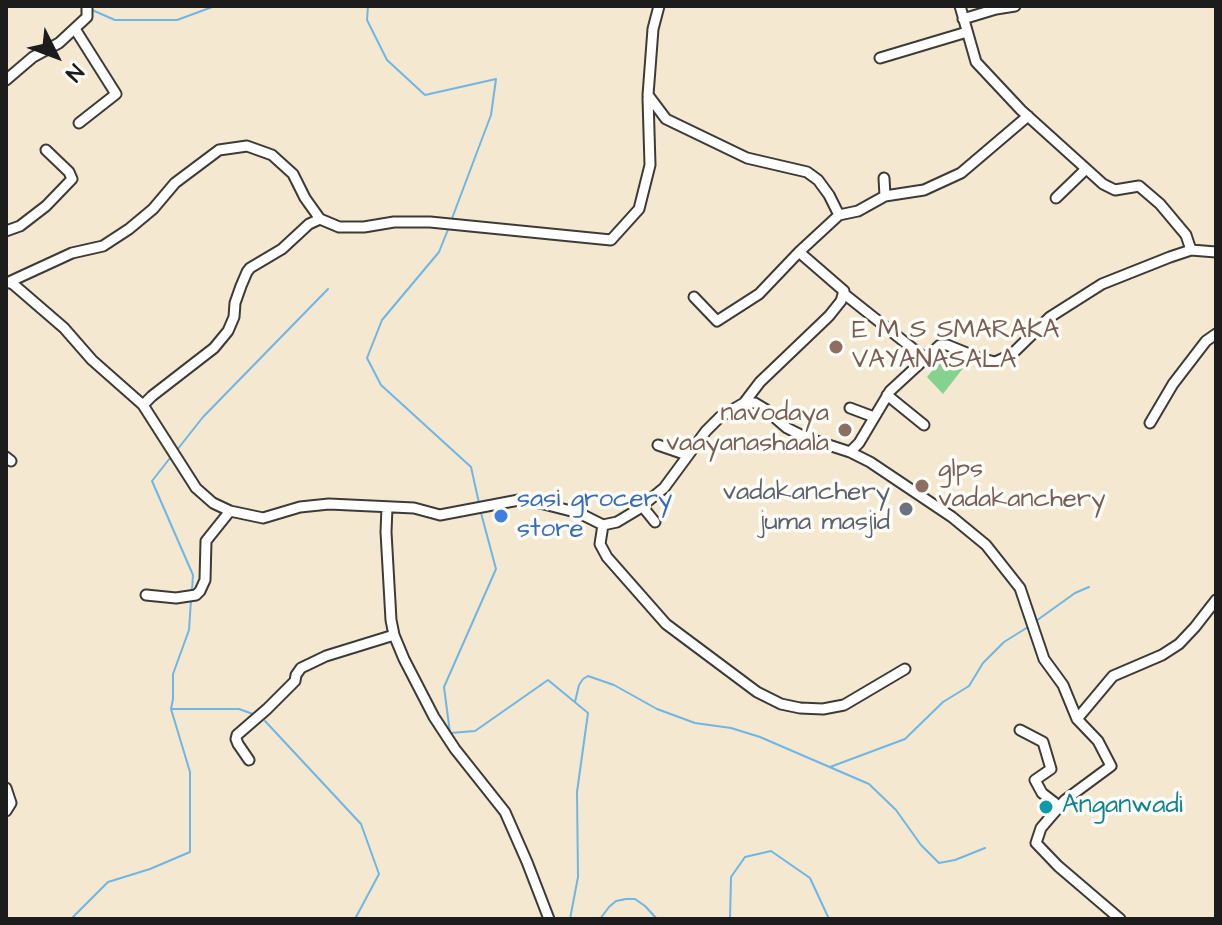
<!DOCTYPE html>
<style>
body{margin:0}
#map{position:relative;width:1222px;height:925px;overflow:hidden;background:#f4e8d1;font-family:"Architects Daughter",sans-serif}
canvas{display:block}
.frame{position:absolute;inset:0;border:8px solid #1c1c1c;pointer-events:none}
.north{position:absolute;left:16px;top:16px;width:80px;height:80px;-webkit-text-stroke:6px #fdfcf7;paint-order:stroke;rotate:132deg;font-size:22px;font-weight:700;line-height:32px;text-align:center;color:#1c1c1c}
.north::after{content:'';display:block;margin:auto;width:28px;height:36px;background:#1c1c1c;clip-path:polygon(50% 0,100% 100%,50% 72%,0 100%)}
</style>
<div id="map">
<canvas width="1222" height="925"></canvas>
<div class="frame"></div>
<div class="north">N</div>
</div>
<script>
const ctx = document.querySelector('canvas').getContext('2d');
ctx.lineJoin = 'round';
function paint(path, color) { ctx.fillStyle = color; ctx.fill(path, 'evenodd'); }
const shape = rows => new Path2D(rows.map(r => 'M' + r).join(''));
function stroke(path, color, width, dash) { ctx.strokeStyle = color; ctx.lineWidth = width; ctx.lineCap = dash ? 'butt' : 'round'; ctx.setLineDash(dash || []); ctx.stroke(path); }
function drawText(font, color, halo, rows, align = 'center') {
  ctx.font = font + ' "Architects Daughter",sans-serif'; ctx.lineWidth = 7; ctx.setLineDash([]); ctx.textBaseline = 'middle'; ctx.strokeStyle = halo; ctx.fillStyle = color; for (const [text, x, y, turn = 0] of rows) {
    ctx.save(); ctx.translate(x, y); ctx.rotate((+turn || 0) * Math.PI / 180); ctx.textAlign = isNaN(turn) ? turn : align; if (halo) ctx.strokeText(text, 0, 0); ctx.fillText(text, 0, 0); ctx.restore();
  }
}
paint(shape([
 [945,356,964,367,943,394,927,377]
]), '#85d18f');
stroke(shape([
 [368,6,367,20,387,60,425,95,496,79,491,115,451,221],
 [92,10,115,20,177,20,215,6],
 [449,227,439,252,382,320,367,358,381,385,471,467,479,503],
 [177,450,203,417,328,289],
 [170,458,152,481,193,575,192,591],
 [481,513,496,569,444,687,450,733,475,731,548,680,588,713,577,792,578,877,570,919],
 [191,600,189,630,173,674,173,699,171,709,239,709,253,714],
 [1036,621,1075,593,1089,587],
 [575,702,579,685,583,679,588,676,614,685,657,709,695,723,731,728,760,737,869,784,896,810,921,845,939,863,955,860,985,848],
 [265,721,361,824,379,874,355,919],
 [830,767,905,739,943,702,969,686,983,663,1004,642,1028,627],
 [71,919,108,882,150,869,190,852,190,772,171,709],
 [600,919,609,907,616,901,626,899,635,899,645,906,657,919],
 [730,919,731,877,745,857,771,851,810,878,829,919]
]), '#6eb6e6', 2);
const minor = shape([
 [960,6,976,62,1021,110,1103,184,1115,190,1139,186,1160,204,1186,235,1191,250],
 [963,19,996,9,1015,6],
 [75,29,116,94,79,123],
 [880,58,967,32],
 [6,80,33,57,59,43,87,17,87,6],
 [884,178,885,196],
 [1056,198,1086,169],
 [839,215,858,211,885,196,924,190,961,173,1028,116],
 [6,231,20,226,46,206,72,179,69,172,46,150],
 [6,282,13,284,64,328,92,360,143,405,196,488,213,503,230,511,263,518,300,507,329,504,414,508,440,515,524,499,579,513,603,525,617,522,637,510,664,488,706,431,720,417,744,403,760,382,829,316,841,301,844,291,799,252,839,215,829,195,818,180,807,172,747,158,666,119,648,95,653,29,659,6],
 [9,282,72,253,103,246,129,229,153,209,175,183,219,150,247,146,272,155,293,174,305,198,320,219,339,227,364,227,394,222,430,222,611,240,639,209,650,165,648,98],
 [843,293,926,359],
 [694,297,717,321,759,294,799,252],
 [887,395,924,425],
 [744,403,755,403,765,409,787,428,807,438,850,452,859,443,890,391,940,345,947,345,979,358,995,362,1011,355,1050,317,1102,284,1170,257,1191,250,1216,252],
 [143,405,152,396,214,348,228,331,234,317,235,303,241,286,247,272,250,268,282,249,309,224,320,219],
 [850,408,874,417],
 [1150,423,1173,384,1206,341,1216,334],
 [658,445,687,455],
 [850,452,870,462,952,517,986,545,1020,588,1044,659,1063,685,1077,719,1098,741,1111,766,1065,800,1041,828,1036,843,1058,866,1120,919],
 [6,457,11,461],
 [642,506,655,522],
 [387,507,386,532,391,620,394,635,404,659,434,717,455,749,505,812,527,862,549,919],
 [603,525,600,544,607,557,666,624,757,692,781,704,800,708,823,709,844,705,905,669],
 [146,595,176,598,196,595,200,591,205,580,206,541,230,511],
 [1077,719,1113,676,1162,655,1179,644,1195,627,1216,600],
 [1020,730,1043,742,1051,769,1035,780,1042,793,1055,803,1055,812],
 [249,760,238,744,236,739,237,735,267,709,295,681,296,675,301,668,326,656,394,635],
 [6,788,11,803,6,811]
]);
stroke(minor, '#3c3b37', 13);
stroke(minor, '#fff', 9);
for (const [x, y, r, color] of [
 [836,347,8,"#8d6e63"],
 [845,430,8,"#8d6e63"],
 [922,486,8,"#8d6e63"],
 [906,509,8,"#6b7280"],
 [501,516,8,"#3f7fe0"],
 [1046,807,8,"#0f9aa8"]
]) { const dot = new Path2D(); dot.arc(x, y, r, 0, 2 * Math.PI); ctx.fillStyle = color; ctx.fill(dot); stroke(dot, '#fdfcf7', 3); }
drawText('26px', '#785e54', '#fdfcf7', [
 ["E M S SMARAKA",852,332],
 ["VAYANASALA",852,362],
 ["navodaya",829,415,"right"],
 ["vaayanashaala",829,445,"right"],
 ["glps",938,471],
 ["vadakanchery",938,501]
], 'left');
drawText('26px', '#5b616d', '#fdfcf7', [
 ["vadakanchery",890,494],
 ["juma masjid",890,524]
], 'right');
drawText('26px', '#366cbe', '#fdfcf7', [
 ["sasi grocery",517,501],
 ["store",517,531]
], 'left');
drawText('26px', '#0d838f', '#fdfcf7', [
 ["Anganwadi",1062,807]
], 'left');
</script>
